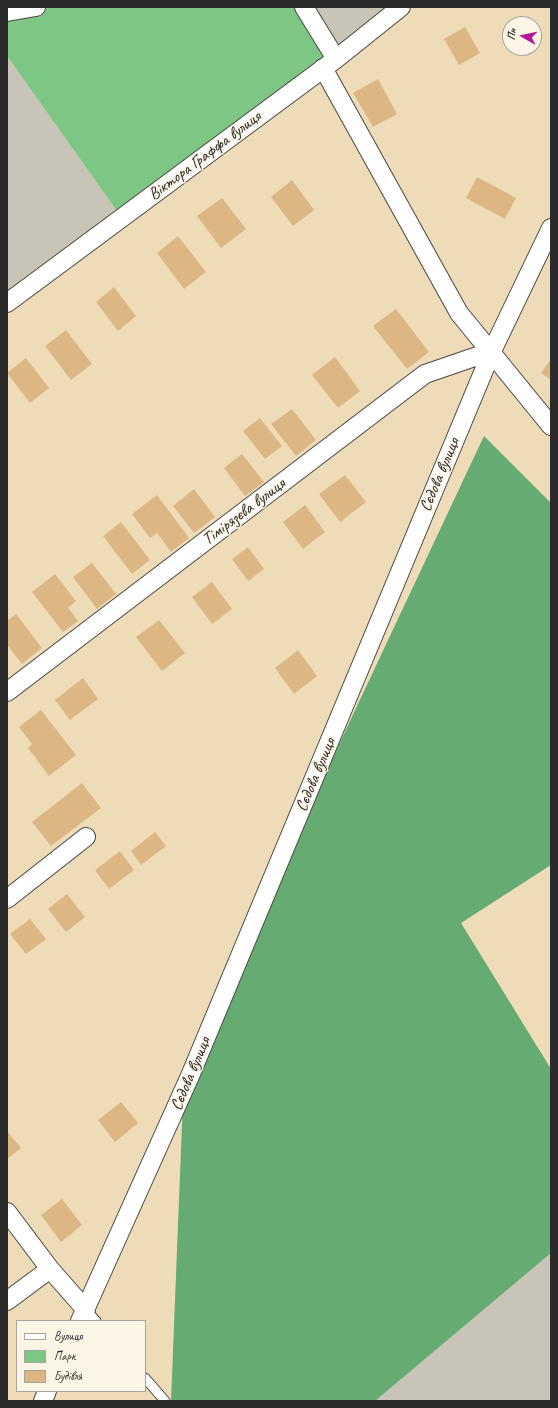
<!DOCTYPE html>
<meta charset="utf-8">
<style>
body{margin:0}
#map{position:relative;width:558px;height:1408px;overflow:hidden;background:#eedcb9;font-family:Caveat,sans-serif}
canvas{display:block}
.frame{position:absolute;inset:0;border:8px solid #2b2b2b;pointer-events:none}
.legend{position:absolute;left:16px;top:1320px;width:130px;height:72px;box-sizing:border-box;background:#fcf5e5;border:1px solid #a8a49b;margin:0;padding:5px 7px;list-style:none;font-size:12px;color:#2b2b2b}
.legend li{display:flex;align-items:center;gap:8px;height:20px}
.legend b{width:20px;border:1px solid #a8a49b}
.north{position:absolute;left:502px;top:16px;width:40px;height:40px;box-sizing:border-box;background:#fcf5e5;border:1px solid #a8a49b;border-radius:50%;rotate:279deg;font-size:11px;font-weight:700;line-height:16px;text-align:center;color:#2b2b2b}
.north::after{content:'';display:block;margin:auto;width:14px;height:18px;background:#b5179e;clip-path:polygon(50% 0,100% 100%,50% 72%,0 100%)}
</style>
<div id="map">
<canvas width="558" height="1408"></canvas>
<div class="frame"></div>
<ul class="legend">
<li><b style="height:5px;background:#fff"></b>Вулиця</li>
<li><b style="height:11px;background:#7dc683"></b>Парк</li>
<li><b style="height:11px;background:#ddb783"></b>Будівля</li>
</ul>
<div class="north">Пн</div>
</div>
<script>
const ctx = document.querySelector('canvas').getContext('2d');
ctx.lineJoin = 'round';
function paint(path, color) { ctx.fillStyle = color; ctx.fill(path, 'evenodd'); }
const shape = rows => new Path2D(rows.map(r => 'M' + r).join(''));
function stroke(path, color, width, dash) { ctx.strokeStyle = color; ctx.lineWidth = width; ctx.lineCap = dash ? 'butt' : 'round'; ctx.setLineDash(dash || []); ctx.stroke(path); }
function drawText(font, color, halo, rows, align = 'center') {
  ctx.font = font + ' Caveat,sans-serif'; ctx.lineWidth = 3; ctx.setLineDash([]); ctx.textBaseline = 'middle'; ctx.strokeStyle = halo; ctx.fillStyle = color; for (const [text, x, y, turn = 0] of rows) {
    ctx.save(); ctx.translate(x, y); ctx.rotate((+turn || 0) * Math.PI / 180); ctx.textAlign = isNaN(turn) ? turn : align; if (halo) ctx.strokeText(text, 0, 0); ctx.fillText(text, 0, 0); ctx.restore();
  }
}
paint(shape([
 [304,7,401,7,336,59],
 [7,56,122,218,7,303],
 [551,1253,551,1401,375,1401]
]), '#c8c4b8');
paint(shape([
 [36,7,304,7,336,59,122,218,7,56,7,12]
]), '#7dc683');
paint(shape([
 [484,436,551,503,551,865,461,923,551,1069,551,1253,375,1401,171,1401,184,1074]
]), '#66ab71');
paint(shape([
 [465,27,480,53,459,65,444,39],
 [378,79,397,114,373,127,353,93],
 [477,177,516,198,505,219,466,198],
 [292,180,314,210,293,226,271,197],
 [222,198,246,229,221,248,197,216],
 [178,236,206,272,184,289,157,253],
 [114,287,136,316,118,331,96,302],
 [396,309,429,352,407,369,373,326],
 [66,330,92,364,71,380,45,346],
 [335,357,360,391,338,408,312,375],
 [26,358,49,388,30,403,7,373],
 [551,359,551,380,541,373],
 [292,409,316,440,296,456,271,424],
 [260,418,282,446,265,459,243,431],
 [242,454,264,482,245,496,224,468],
 [345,475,366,502,340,522,319,494],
 [194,489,215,517,194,533,173,506],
 [157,495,189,538,171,552,157,533,150,538,132,514],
 [305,505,325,532,303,549,283,522],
 [121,522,150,560,132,574,103,536],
 [248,547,264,569,248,581,232,559],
 [92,563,116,594,97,609,73,577],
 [55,574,76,601,68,608,78,621,63,632,32,592],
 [212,582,232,609,212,624,192,597],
 [16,614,42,648,22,664,7,645,7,621],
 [159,620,185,653,162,671,136,637],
 [298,650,317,676,294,694,275,668],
 [83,678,98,699,70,720,55,700],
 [41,710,76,755,49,776,28,748,32,744,19,727],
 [82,783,101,808,51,846,32,822],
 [155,832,166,846,141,865,131,851],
 [120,851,134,870,109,889,95,870],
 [67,894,85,917,66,932,48,909],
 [30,919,46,939,26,954,10,934],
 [121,1102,138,1123,115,1142,98,1120],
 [7,1131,21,1148,7,1159],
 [62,1199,82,1225,61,1242,41,1215]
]), '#ddb783');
const lane = shape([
 [86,1310,96,1321],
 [145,1378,165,1401]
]);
const street = shape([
 [304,7,336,59],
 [7,12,36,7],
 [323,68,459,313,551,426],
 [7,303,336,59,401,7],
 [7,692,425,374,492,351],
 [7,899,86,837],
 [7,1212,50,1269,86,1310],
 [7,1301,50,1269],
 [80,1321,190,1076,492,351,551,228],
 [43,1401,47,1391]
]);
stroke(lane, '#484640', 11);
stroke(street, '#484640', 20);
stroke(lane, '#fff', 9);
stroke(street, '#fff', 18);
drawText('17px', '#2b2b2b', '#fcf5e5', [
 ["Віктора Граффа вулиця",205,156,-37],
 ["Сєдова вулиця",440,475,-67],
 ["Тімірязєва вулиця",244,512,-37],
 ["Сєдова вулиця",316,775,-67],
 ["Сєдова вулиця",191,1074,-67]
]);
</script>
